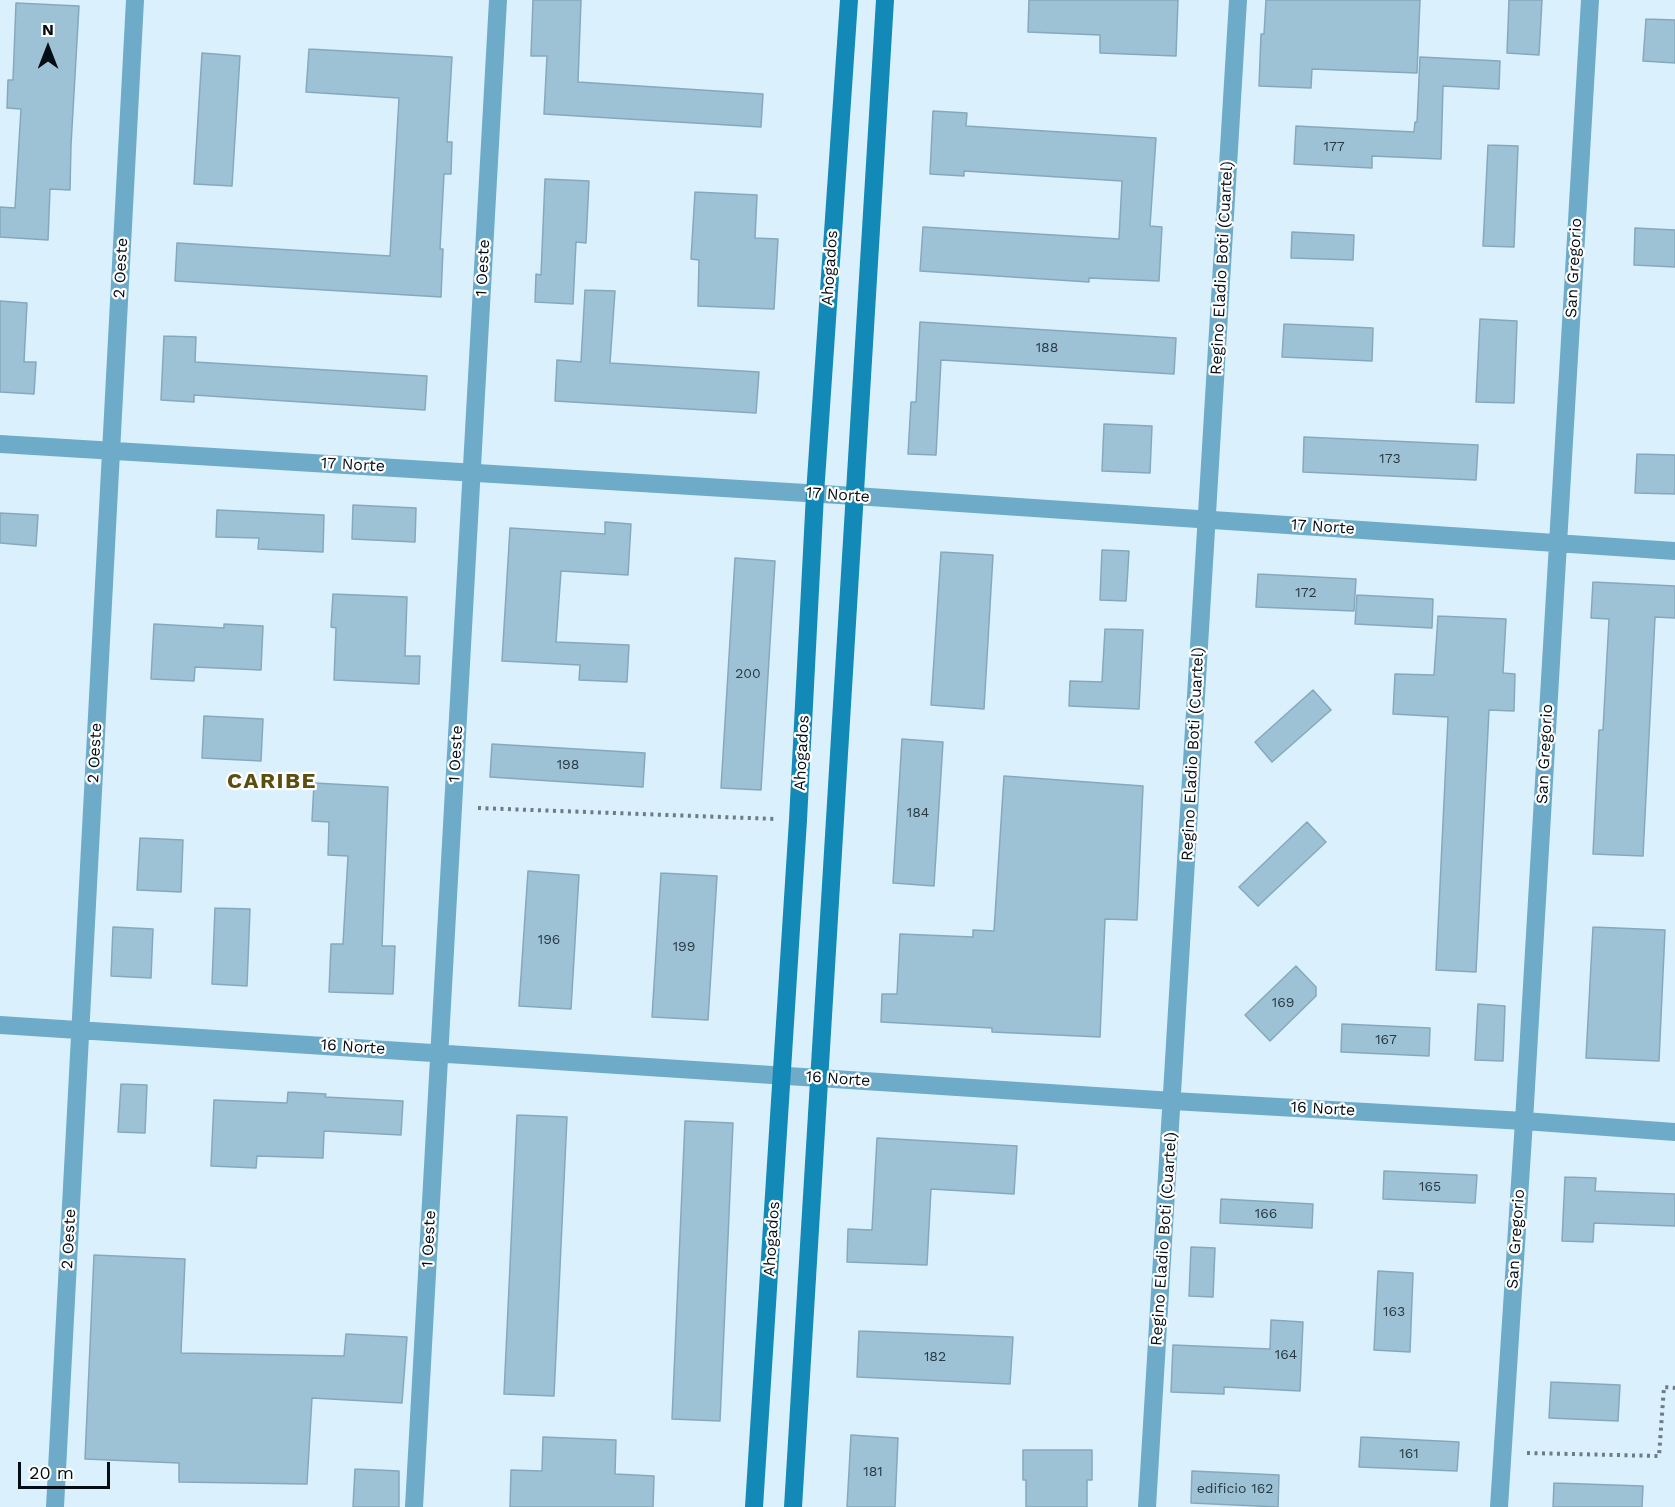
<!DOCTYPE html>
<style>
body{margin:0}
#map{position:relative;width:1675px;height:1507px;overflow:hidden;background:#daf0fc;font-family:"Work Sans",sans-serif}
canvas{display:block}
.north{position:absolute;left:18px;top:18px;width:60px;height:60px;-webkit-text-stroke:4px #fff;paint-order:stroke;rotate:0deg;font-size:16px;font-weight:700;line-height:24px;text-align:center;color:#020d14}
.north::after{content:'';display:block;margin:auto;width:21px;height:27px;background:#020d14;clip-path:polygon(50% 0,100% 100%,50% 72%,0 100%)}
.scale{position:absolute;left:18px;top:1462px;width:92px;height:27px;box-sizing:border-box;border:3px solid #020d14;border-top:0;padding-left:8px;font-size:18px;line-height:21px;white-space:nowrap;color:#020d14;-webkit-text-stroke:4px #fff;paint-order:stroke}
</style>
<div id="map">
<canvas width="1675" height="1507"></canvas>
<div class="north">N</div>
<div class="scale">20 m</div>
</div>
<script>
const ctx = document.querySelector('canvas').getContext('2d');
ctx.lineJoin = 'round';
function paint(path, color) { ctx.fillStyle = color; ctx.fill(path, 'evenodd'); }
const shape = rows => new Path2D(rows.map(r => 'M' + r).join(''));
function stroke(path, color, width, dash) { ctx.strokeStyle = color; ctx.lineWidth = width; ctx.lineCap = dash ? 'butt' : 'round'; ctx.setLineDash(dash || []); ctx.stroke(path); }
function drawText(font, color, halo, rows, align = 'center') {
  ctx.font = font + ' "Work Sans",sans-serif'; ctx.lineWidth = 4.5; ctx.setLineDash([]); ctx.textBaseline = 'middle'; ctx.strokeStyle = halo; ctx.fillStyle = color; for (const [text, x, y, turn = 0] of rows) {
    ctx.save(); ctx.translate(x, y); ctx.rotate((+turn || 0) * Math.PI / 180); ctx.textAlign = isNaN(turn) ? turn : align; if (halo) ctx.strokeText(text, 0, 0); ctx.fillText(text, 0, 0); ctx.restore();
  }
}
const building = shape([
 [533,0,581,0,578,82,763,94,761,127,544,114,547,56,531,56,533,0],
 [1029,0,1178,0,1176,56,1100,53,1100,35,1028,32,1029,0],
 [1266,0,1420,0,1417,73,1312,69,1311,88,1259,86,1261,34,1264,34,1266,0],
 [1509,0,1542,0,1539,55,1507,53,1509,0],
 [16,3,79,6,71,145,70,190,50,189,48,240,0,237,0,207,15,208,21,109,7,108,8,80,13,80,16,3],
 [1646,19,1675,20,1675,63,1643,61,1646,19],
 [309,49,452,57,447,142,452,142,451,174,444,174,440,249,443,249,441,297,175,281,177,243,390,256,399,98,306,92,309,49],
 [202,53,240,56,232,186,194,184,202,53],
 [1420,57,1500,61,1499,89,1443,86,1441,159,1372,156,1372,168,1294,164,1296,126,1414,132,1415,122,1417,122,1420,57],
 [933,111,967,113,966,126,1156,138,1150,226,1162,227,1159,281,1089,278,1089,282,920,271,923,227,1119,239,1122,181,964,171,964,176,930,174,933,111],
 [1488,145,1518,146,1514,247,1483,246,1488,145],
 [545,179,589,181,586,243,576,242,573,304,535,302,536,274,541,275,545,179],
 [695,192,757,195,755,238,778,239,774,309,698,306,699,260,691,259,695,192],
 [1635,228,1675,230,1675,267,1634,265,1635,228],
 [1292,232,1354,235,1353,260,1291,258,1292,232],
 [585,290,615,291,610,363,759,372,756,413,555,401,557,360,581,362,585,290],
 [0,301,27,303,24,362,36,362,34,394,0,392,0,301],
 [1480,319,1517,321,1514,403,1476,402,1480,319],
 [920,322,1176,338,1174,374,941,360,936,455,908,454,911,402,916,402,920,322],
 [1284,324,1373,328,1372,361,1282,357,1284,324],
 [164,336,196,337,195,362,427,376,425,410,194,395,194,402,161,400,164,336],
 [1104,424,1152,426,1150,473,1102,471,1104,424],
 [1304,437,1478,445,1476,480,1303,472,1304,437],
 [1637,454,1675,455,1675,494,1635,493,1637,454],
 [353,505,416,508,415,542,352,539,353,505],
 [217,510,324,515,323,552,258,549,259,538,216,537,217,510],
 [0,513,38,515,36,546,0,543,0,513],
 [605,522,631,524,628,575,561,571,556,642,629,645,627,682,579,680,580,665,502,661,510,528,605,534,605,522],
 [1102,550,1129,551,1126,601,1100,600,1102,550],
 [941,552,993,555,984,709,931,705,941,552],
 [735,558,775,561,761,790,721,788,735,558],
 [1258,574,1356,579,1354,611,1256,607,1258,574],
 [1593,582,1675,586,1675,618,1655,617,1643,856,1593,854,1599,730,1603,730,1609,619,1591,618,1593,582],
 [333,594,407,597,405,656,420,656,419,684,334,680,336,628,331,627,333,594],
 [1357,595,1433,599,1432,628,1355,624,1357,595],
 [1438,616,1506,619,1503,673,1515,674,1514,711,1489,710,1476,972,1436,970,1448,717,1393,714,1395,674,1434,675,1438,616],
 [154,624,224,628,224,624,263,626,261,670,195,667,194,681,151,679,154,624],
 [1105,629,1143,630,1139,709,1069,706,1070,681,1102,682,1105,629],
 [1313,690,1331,710,1272,762,1255,742,1313,690],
 [204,716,263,719,261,761,202,758,204,716],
 [902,739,943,742,934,886,893,883,902,739],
 [492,744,645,753,643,787,490,777,492,744],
 [1004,776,1143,786,1137,920,1105,919,1100,1037,992,1032,992,1028,881,1022,882,994,897,994,900,934,973,937,973,930,994,931,1004,776],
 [314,783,388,787,382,946,395,946,393,994,329,992,331,944,343,944,348,856,328,855,329,822,312,821,314,783],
 [1307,822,1326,842,1258,906,1239,887,1307,822],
 [140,838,183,840,181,892,137,890,140,838],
 [528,871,579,875,571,1009,519,1006,528,871],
 [661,873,717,876,708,1020,652,1017,661,873],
 [215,908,250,909,247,986,212,984,215,908],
 [113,927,153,929,151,978,111,976,113,927],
 [1593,927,1665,930,1659,1061,1586,1058,1593,927],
 [1296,966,1316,987,1316,996,1270,1041,1245,1015,1296,966],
 [1478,1004,1505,1006,1503,1061,1475,1060,1478,1004],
 [1342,1024,1430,1028,1429,1056,1341,1052,1342,1024],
 [121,1084,147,1085,145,1133,118,1132,121,1084],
 [288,1092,326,1094,325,1097,403,1101,401,1135,324,1131,323,1158,257,1156,256,1168,211,1166,214,1100,287,1103,288,1092],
 [517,1115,567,1117,554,1396,504,1394,517,1115],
 [685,1121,733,1123,720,1421,672,1419,685,1121],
 [877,1138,1017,1146,1014,1194,931,1189,927,1265,847,1262,848,1229,872,1230,877,1138],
 [1384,1171,1477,1175,1475,1203,1383,1199,1384,1171],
 [1565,1177,1596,1178,1595,1191,1675,1194,1675,1226,1594,1223,1593,1242,1562,1241,1565,1177],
 [1221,1199,1313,1204,1312,1228,1220,1223,1221,1199],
 [1191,1247,1215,1248,1213,1297,1189,1296,1191,1247],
 [94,1255,185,1259,181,1353,344,1356,346,1334,407,1337,402,1403,312,1398,307,1484,179,1482,179,1463,85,1459,94,1255],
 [1378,1271,1413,1273,1410,1352,1374,1350,1378,1271],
 [1271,1320,1303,1322,1300,1391,1224,1387,1224,1394,1171,1392,1173,1345,1270,1349,1271,1320],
 [859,1331,1013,1337,1010,1384,857,1377,859,1331],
 [1551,1382,1620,1385,1618,1421,1549,1418,1551,1382],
 [851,1435,898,1438,895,1507,847,1507,851,1435],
 [543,1437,616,1440,615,1474,654,1476,653,1507,510,1507,511,1470,542,1471,543,1437],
 [1361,1437,1459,1442,1457,1471,1359,1467,1361,1437],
 [1023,1450,1092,1450,1092,1480,1087,1480,1087,1507,1026,1507,1026,1480,1023,1480,1023,1450],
 [355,1469,399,1471,399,1507,353,1507,355,1469],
 [1192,1471,1279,1475,1278,1507,1191,1503,1192,1471],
 [1554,1483,1643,1486,1642,1507,1553,1507,1554,1483]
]);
paint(building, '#9ec2d5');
stroke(building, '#85a9bc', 1.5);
stroke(shape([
 [478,808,776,819],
 [1527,1453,1659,1456,1664,1387,1675,1388]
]), '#6c7c86', 4, [3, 4.5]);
stroke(shape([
 [0,444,855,496,1675,551],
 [0,1025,1173,1101,1524,1121,1675,1132],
 [55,1507,135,0],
 [414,1507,498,0],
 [1147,1507,1238,0],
 [1499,1507,1524,1121,1590,0]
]), '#6eabc9', 18);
stroke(shape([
 [754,1507,798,820,815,494,849,0],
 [793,1507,885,0]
]), '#1289b6', 18);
drawText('14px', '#293a44', null, [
 ["177",1334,147],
 ["188",1047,348],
 ["173",1390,459],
 ["172",1306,593],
 ["200",748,674],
 ["198",568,765],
 ["184",918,813],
 ["196",549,940],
 ["199",684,947],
 ["169",1283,1003],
 ["167",1386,1040],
 ["165",1430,1187],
 ["166",1266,1214],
 ["163",1394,1312],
 ["164",1286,1355],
 ["182",935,1357],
 ["161",1409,1454],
 ["181",873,1472],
 ["edificio 162",1235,1489]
]);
drawText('16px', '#020d14', '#fff', [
 ["2 Oeste",121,268,-87],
 ["1 Oeste",483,268,-87],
 ["Ahogados",830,268,-86],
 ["Regino Eladio Boti (Cuartel)",1222,268,-87],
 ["San Gregorio",1574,268,-87],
 ["17 Norte",353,465,3],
 ["17 Norte",838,495,4],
 ["17 Norte",1323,527,4],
 ["2 Oeste",95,753,-87],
 ["Ahogados",802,753,-87],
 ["1 Oeste",456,754,-87],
 ["Regino Eladio Boti (Cuartel)",1193,754,-87],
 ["San Gregorio",1545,754,-87],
 ["16 Norte",353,1047,4],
 ["16 Norte",838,1079,4],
 ["16 Norte",1323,1109,3],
 ["2 Oeste",69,1239,-87],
 ["1 Oeste",429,1239,-87],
 ["Ahogados",772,1239,-86],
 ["Regino Eladio Boti (Cuartel)",1164,1239,-86],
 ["San Gregorio",1516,1239,-86]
]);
ctx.letterSpacing = '1.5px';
drawText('bold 22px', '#5a4f10', '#fff', [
 ["CARIBE",272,782]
]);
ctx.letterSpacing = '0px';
</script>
